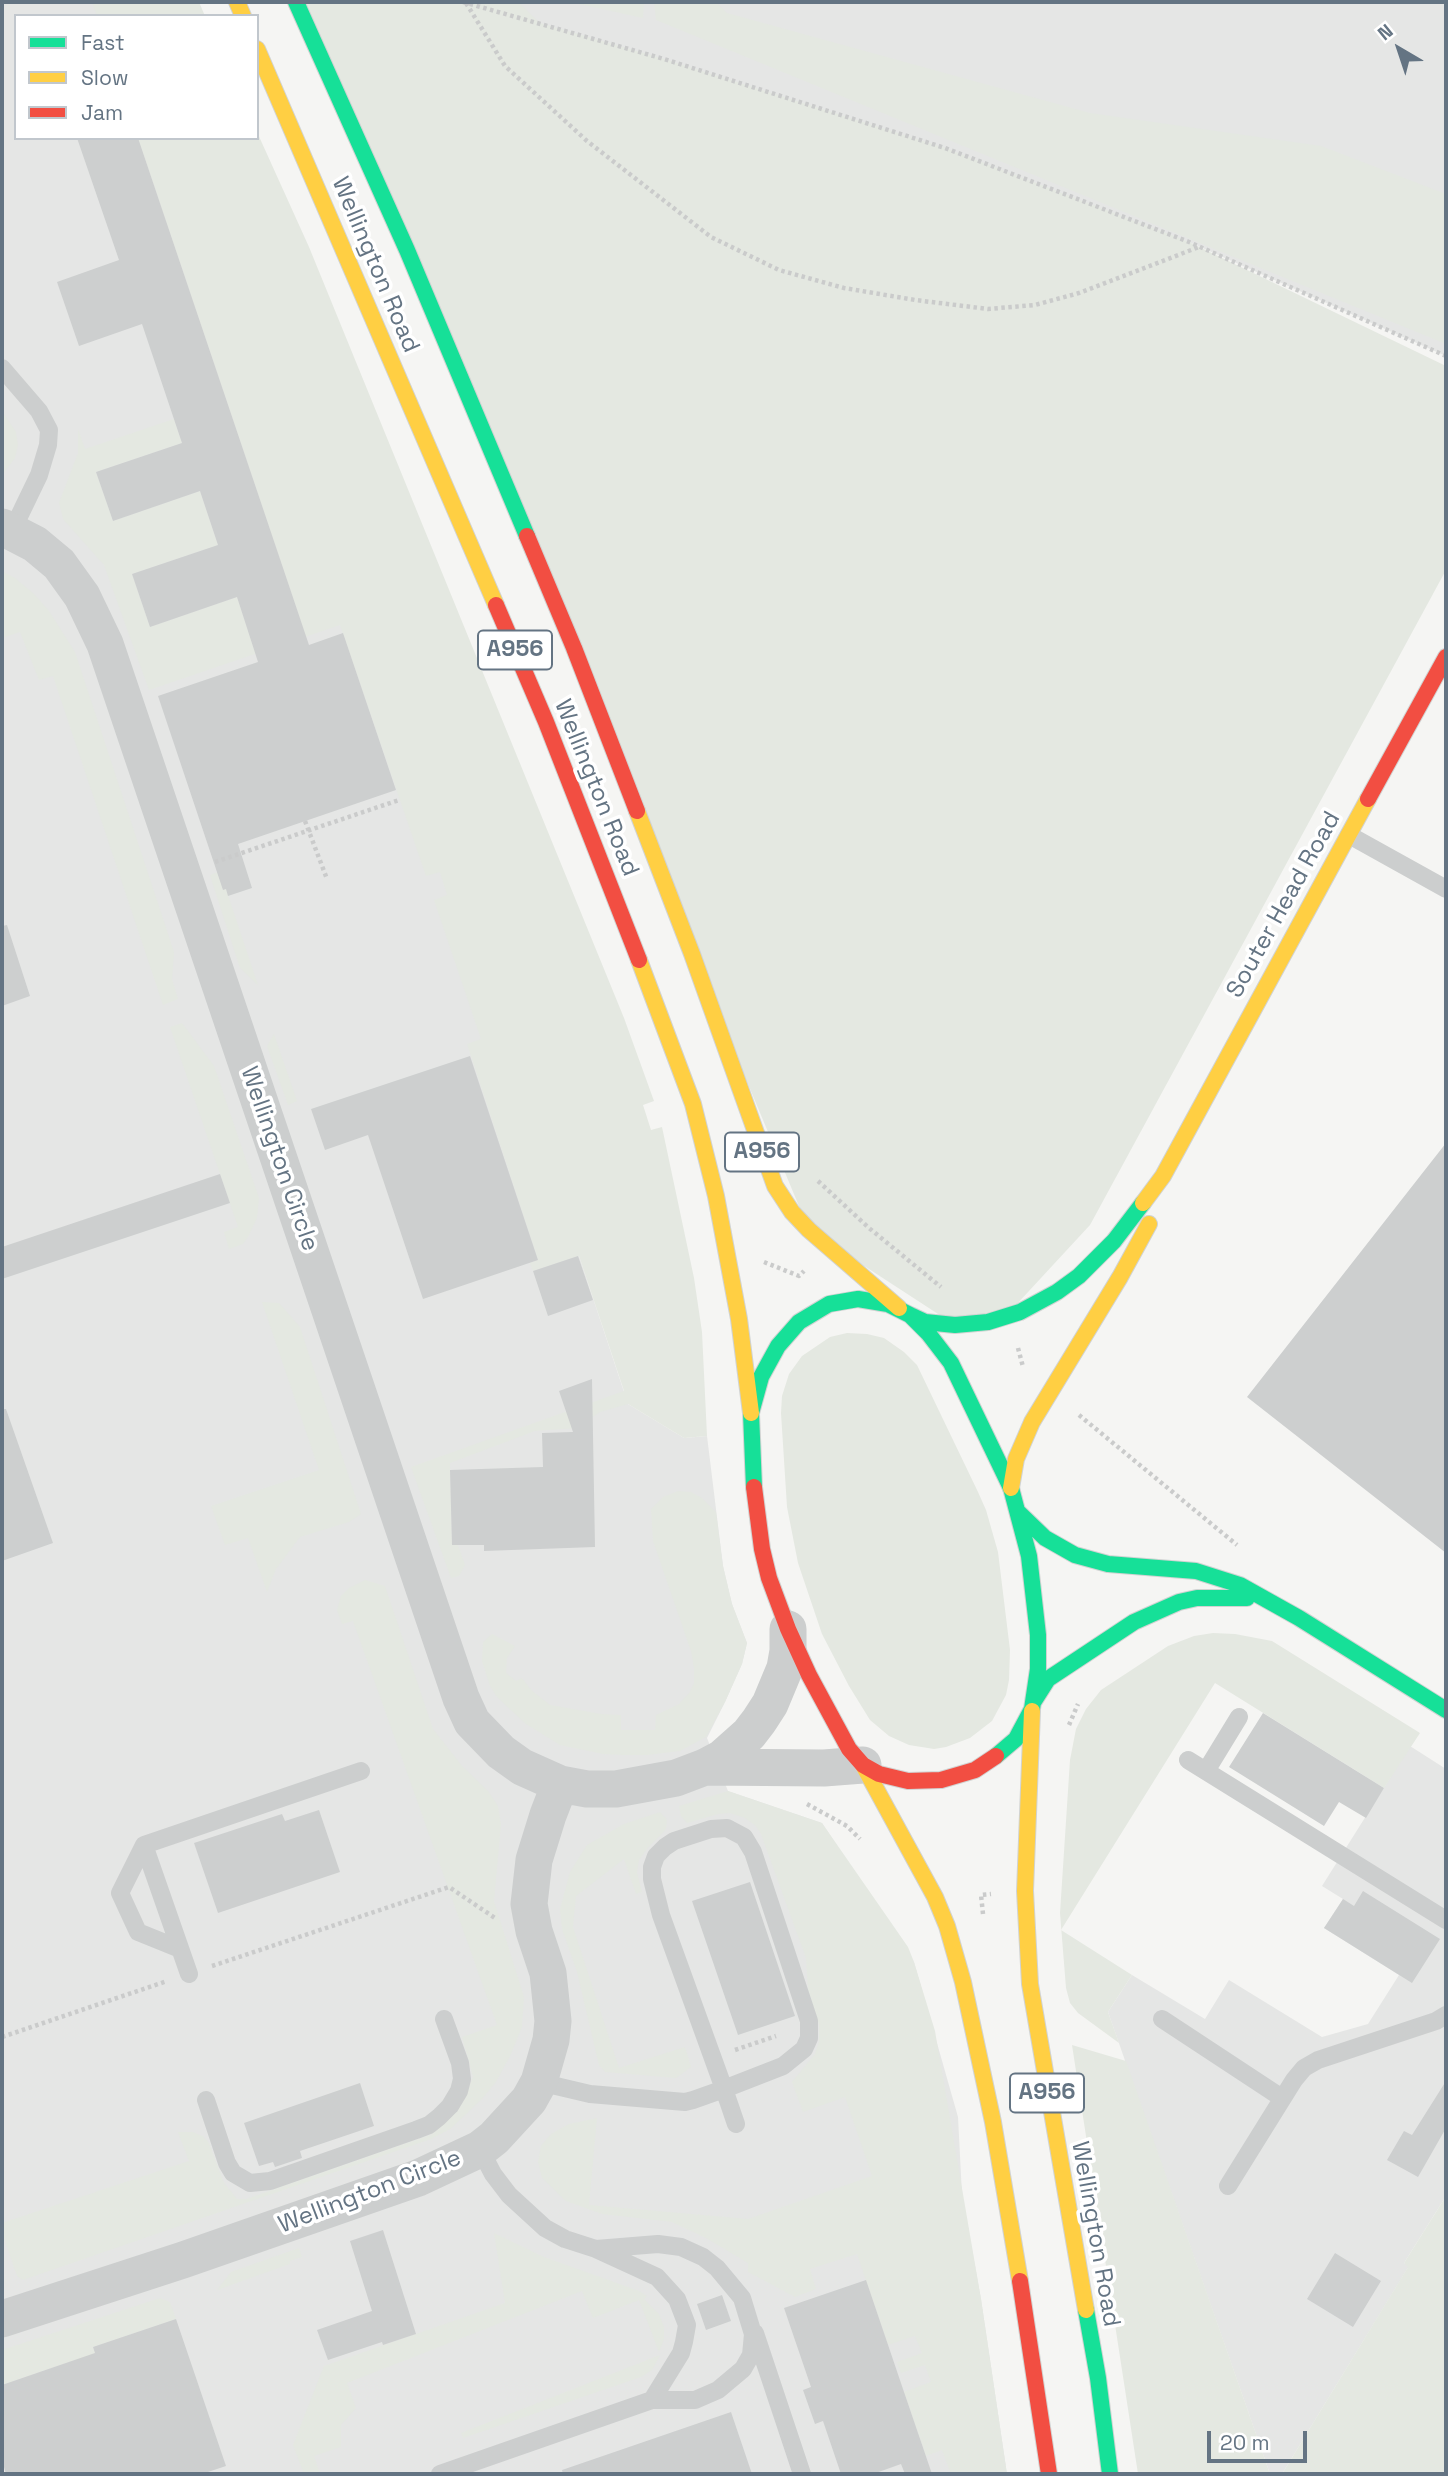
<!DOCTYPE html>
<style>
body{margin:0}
#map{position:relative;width:1448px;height:2476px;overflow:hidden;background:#f5f5f3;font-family:"Space Grotesk",sans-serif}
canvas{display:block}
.frame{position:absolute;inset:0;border:4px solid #647483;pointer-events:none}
.legend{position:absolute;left:14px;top:14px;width:245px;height:126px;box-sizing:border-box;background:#fff;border:2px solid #c1c7cd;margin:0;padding:9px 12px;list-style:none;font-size:21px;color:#647483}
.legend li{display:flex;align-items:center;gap:14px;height:35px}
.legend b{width:35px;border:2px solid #c1c7cd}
.north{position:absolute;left:1364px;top:14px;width:70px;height:70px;-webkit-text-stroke:5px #fff;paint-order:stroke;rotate:321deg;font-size:19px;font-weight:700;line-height:28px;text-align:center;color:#647483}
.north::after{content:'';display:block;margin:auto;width:24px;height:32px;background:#647483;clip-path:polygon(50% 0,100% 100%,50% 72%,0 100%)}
.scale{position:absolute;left:1207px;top:2431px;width:100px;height:32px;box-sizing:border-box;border:4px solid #647483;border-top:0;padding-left:9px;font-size:21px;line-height:24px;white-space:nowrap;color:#647483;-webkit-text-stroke:5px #fff;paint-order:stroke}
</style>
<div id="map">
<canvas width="1448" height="2476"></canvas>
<div class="frame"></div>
<ul class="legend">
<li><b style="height:9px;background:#16e098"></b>Fast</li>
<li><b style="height:9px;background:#ffcf43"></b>Slow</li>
<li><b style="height:9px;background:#f24e42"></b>Jam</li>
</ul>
<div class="north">N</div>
<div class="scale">20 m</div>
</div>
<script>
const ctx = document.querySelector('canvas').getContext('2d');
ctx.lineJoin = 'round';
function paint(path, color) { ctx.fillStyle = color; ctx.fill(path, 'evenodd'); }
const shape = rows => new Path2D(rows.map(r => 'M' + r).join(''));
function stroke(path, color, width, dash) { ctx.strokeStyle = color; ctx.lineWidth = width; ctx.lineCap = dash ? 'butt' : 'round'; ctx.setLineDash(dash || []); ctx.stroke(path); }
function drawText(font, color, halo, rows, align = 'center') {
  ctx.font = font + ' "Space Grotesk",sans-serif'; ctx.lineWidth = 7; ctx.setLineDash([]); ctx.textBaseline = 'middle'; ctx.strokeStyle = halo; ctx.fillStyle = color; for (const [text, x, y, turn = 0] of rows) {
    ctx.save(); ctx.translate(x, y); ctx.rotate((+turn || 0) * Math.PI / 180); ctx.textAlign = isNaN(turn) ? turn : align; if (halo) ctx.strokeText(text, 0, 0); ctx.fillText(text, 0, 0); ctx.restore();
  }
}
paint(shape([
 [2,2,154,2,159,16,16,16,16,138,200,138,505,1032,628,1404,684,1438,707,1436,723,1566,732,1604,747,1643,742,1664,725,1702,707,1738,728,1791,822,1823,914,1962,958,2117,962,2195,981,2299,1007,2474,2,2474],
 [463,2,1446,2,1446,356,1189,242],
 [1410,1746,1446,1769,1446,2196,1404,2263,1409,2266,1282,2474,1270,2474,1108,2012,1132,1975,1205,2019,1229,1980,1322,2037,1368,2024,1399,1975,1324,1928,1343,1899,1322,1886]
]), '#e5e6e5');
paint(shape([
 [92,2,199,2,205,16,97,16],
 [296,2,518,2,540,23,664,59,945,148,1189,242,1446,366,1446,570,1090,1225,1004,1318,955,1325,809,1230],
 [573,2,644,2,643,18,579,4],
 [654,2,716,2,727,13,1090,113,1321,146,1446,194,1446,344,656,20],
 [257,132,309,247,624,1018,654,1101,643,1105,651,1130,662,1127,694,1278,702,1332,707,1436,684,1438,628,1404,600,1412,576,1428,535,1431,450,1463,452,1545,458,1545,465,1565,459,1576,451,1578,411,1467,624,1391,579,1256,533,1271,530,1263,538,1260,467,1044,481,1039,434,900,447,895,440,872,426,876,340,625,149,690,104,565,63,519,59,503,78,453,78,429,85,449,174,419,182,443,96,472,113,521,200,491,218,545,132,574,150,627,237,597,251,639,301,622,138,138,257,138],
 [2,411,16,432,18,445,15,458,2,475],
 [2,571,15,578,34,594,49,611,75,652,174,952,172,979,178,999,163,1005,53,676,39,680,20,632,2,638],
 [220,871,258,985,240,968,210,875],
 [182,1023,214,1066,259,1198,257,1218,248,1237,243,1244,229,1249,224,1232,238,1227,170,1027],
 [274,1034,297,1101,288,1105,267,1046],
 [262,1302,279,1303,300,1327,361,1514,349,1522,300,1537,276,1569,267,1592,248,1538,225,1545,211,1506,319,1470],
 [847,1333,867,1334,884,1338,904,1352,917,1365,978,1492,986,1510,998,1552,1010,1650,1009,1680,1006,1695,992,1721,970,1738,946,1747,934,1749,909,1745,889,1736,870,1720,849,1686,822,1634,798,1563,787,1507,781,1413,782,1396,789,1374,802,1356,830,1337],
 [678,1491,691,1492,702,1498,716,1512,723,1566,732,1604,747,1643,742,1664,725,1702,706,1737,680,1751,647,1755,624,1755,603,1754,560,1745,526,1724,497,1697,490,1686,482,1661,483,1642,492,1634,515,1646,507,1658,506,1673,516,1681,522,1678,531,1690,550,1705,601,1714,621,1715,621,1730,655,1730,656,1715,679,1704,690,1692,694,1683,694,1669,691,1651,653,1541,651,1509,663,1497],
 [365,1580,385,1586,433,1729,462,1766,488,1791,498,1806,501,1824,494,1901,524,1997,522,2027,511,2054,496,2082,481,2100,450,2129,431,2139,23,2280,17,2276,2,2232,2,2223,189,2161,178,2132,193,2132,203,2136,209,2143,224,2183,237,2199,246,2199,430,2135,449,2119,468,2089,473,2077,462,2037,497,2025,353,1621,342,1624,337,1610,341,1596,349,1588],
 [1213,1633,1235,1634,1272,1641,1420,1733,1384,1788,1215,1683,1061,1930,1132,1975,1108,2012,1119,2043,1078,2013,1070,2003,1066,1988,1060,1913,1070,1760,1076,1729,1086,1709,1101,1690,1168,1646,1194,1636],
 [728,1791,822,1823,908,1947,914,1962,935,2031,981,2299,1007,2474,951,2474,942,2450,926,2456,904,2392,931,2382,925,2365,901,2373,897,2362,922,2353,915,2336,888,2345,857,2254,810,2269,816,2289,795,2297,748,2272,748,2263,706,2238,672,2222,602,2214,566,2201,542,2178,538,2162,541,2146,551,2134,569,2124,597,2118,589,2205,748,2219,872,2176,845,2097,803,2112,792,2082,815,2054,819,2041,819,2024,808,1990,806,1958,761,1834,756,1826,745,1818,730,1813,718,1814,687,1823,681,1816,679,1806],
 [660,1812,667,1820,666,1829,646,1850,639,1860,637,1872,642,1892,636,1894,624,1859,576,1896,573,1927,619,2068,685,2047,691,2067,676,2078,605,2072,599,2065,577,1972,562,1929,560,1909,570,1872,587,1845,624,1824],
 [1072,2045,1126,2061,1270,2474,1138,2474],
 [1446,2196,1446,2474,1282,2474,1408,2267,1404,2263],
 [494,2233,544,2257,639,2291,647,2296,644,2299,659,2314,664,2327,664,2339,659,2352,639,2300,593,2318,582,2291,347,2383,356,2408,341,2425,341,2447,314,2456,320,2474,304,2474,293,2445,324,2366,505,2303],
 [299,2248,302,2257,290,2261,290,2264,217,2290,231,2272],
 [160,2298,170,2302,176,2319,93,2347,136,2474,113,2474,75,2360,2,2385,2,2350],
 [660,2355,652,2370,641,2377,463,2438,461,2433]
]), '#e4e8e1');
paint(shape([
 [77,138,138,138,309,645,343,633,396,790,238,844,252,888,228,896,226,889,223,890,158,696,258,662,237,597,150,627,132,574,218,545,200,491,113,521,96,472,182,443,142,324,79,346,57,282,119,260],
 [7,925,30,996,2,1006,2,926],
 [470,1056,538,1260,423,1299,368,1135,325,1150,311,1109],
 [1446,1143,1446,1553,1247,1397],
 [220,1174,230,1203,2,1279,2,1247],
 [578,1256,593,1300,548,1316,533,1271],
 [592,1379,595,1547,484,1551,484,1545,452,1545,450,1470,543,1467,542,1433,573,1432,559,1391],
 [2,1409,6,1409,53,1543,2,1561],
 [1263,1713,1384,1788,1366,1818,1339,1802,1324,1826,1229,1767],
 [319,1810,340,1872,218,1913,194,1843,282,1814,285,1821],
 [750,1882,795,2016,738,2035,692,1901],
 [1363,1891,1440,1939,1412,1983,1324,1928,1343,1899,1354,1906],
 [1446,2081,1446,2128,1418,2177,1387,2160,1404,2131,1412,2135],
 [360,2083,374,2126,300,2151,302,2158,275,2167,273,2162,259,2166,244,2123],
 [383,2230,416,2334,383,2345,382,2342,328,2360,317,2330,372,2311,350,2241],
 [1335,2253,1381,2281,1353,2327,1307,2299],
 [866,2280,904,2392,932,2474,905,2474,901,2464,873,2474,841,2474,823,2421,815,2424,803,2390,811,2387,784,2308],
 [722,2295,731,2321,706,2330,697,2304],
 [176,2319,226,2466,202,2474,6,2474,2,2460,2,2385,95,2353,93,2347],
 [731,2412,752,2474,563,2474,562,2470]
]), '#cdcfcf');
const fast = shape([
 [296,2,407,250,527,536],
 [858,1299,888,1304,910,1315,928,1333,951,1363,1011,1488,1029,1556,1038,1635,1038,1669,1032,1709,1016,1739,996,1756],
 [910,1315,925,1322,955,1325,988,1322,1020,1312,1057,1292,1079,1276,1114,1241,1143,1203],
 [754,1487,751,1413,761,1377,778,1346,799,1322,829,1304,858,1299],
 [1018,1512,1045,1538,1075,1555,1108,1564,1196,1571,1240,1585,1299,1618,1446,1710],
 [1034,1701,1048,1679,1134,1622,1179,1602,1197,1598,1247,1598],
 [1086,2310,1098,2378,1110,2474]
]);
const slow = shape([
 [237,2,243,16],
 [257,49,496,605],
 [637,811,692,954,775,1186,792,1212,809,1230,899,1308],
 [639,960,693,1104,716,1196,739,1319,751,1413],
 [1143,1203,1163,1176,1368,799],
 [1011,1488,1016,1459,1032,1422,1120,1277,1149,1224],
 [1032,1711,1025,1891,1030,1984,1086,2310],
 [863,1765,935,1897,947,1926,963,1982,993,2122,1020,2281]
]);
const jam = shape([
 [527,536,574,648,637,811],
 [496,605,546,722,639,960],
 [1368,799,1446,657],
 [754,1487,762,1549,769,1578,788,1629,809,1675,849,1749,863,1765,879,1774,908,1781,941,1780,975,1770,996,1756],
 [1020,2281,1049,2474]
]);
stroke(fast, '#d1d3d2', 18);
stroke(slow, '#d1d3d2', 18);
stroke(jam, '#d1d3d2', 18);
stroke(shape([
 [463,2,664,59,945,148,1189,242,1446,356],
 [466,3,505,66,587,141,711,237,779,270,844,288,915,300,988,309,1035,305,1079,293,1199,247],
 [305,821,327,879],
 [215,862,399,800],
 [818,1181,869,1228,941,1287],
 [764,1262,799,1276,804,1271],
 [1018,1348,1023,1367],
 [1079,1415,1237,1545],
 [1069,1725,1078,1704],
 [807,1804,847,1826,860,1839],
 [983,1914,981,1895,991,1894],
 [212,1966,449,1887,495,1918],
 [2,2037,167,1981],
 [735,2050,776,2036]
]), '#cacbcb', 4.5, [3.5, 3.5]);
stroke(shape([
 [2,368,39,411,49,430,48,445,39,475,12,531],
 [1349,835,1446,889],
 [1188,1760,1446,1920],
 [1206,1771,1239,1717],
 [144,1845,120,1893,138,1932,180,1949],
 [189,1974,144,1845,361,1771],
 [1162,2019,1282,2098],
 [539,2082,590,2094,685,2102,693,2100,724,2089,783,2066,804,2049,809,2038,809,2021,753,1852,744,1837,727,1828,711,1829,674,1841,665,1847,656,1856,652,1867,652,1879,661,1915,724,2089,736,2124],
 [206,2100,227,2163,233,2173,250,2183,270,2181,416,2130,429,2125,439,2117,450,2106,459,2091,462,2079,460,2063,444,2019],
 [480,2149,493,2174,509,2195,545,2228,565,2239,596,2249,657,2277,677,2299,687,2325,684,2342,681,2353,652,2400],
 [1228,2186,1294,2080,1304,2068,1318,2060,1436,2021,1446,2015],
 [755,2333,802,2474],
 [440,2474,652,2400,695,2400,718,2390,743,2369,751,2355,753,2334,742,2298,717,2268,703,2257,681,2247,658,2244,596,2249]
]), '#cccece', 18);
stroke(shape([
 [2,527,35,544,59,564,82,596,105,644,461,1698,472,1722,501,1752,522,1767,560,1784,587,1789,616,1789,676,1778,705,1767,722,1758,749,1734,759,1721,770,1704,785,1668,788,1651,788,1629],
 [705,1767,824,1768,863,1765],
 [2,2319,183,2260,418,2178,480,2149,494,2138,529,2100,539,2082,551,2040,553,2021,548,1973,534,1931,529,1904,534,1860,548,1815,560,1784]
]), '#cccece', 37);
stroke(fast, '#16e098', 16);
stroke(slow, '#ffcf43', 16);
stroke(jam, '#f24e42', 16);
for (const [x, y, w] of [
 [515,650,74],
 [762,1152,74],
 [1047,2093,74]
]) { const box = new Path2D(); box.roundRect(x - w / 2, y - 19.5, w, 39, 5); ctx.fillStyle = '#fff'; ctx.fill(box); stroke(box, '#647483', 2); }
drawText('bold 23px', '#647483', null, [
 ["A956",515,650],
 ["A956",762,1152],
 ["A956",1047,2093]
]);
drawText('24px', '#647483', '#fff', [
 ["Wellington Road",375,265,67],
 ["Wellington Road",596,788,68],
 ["Souter Head Road",1284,905,-61],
 ["Wellington Circle",279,1159,71],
 ["Wellington Circle",370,2192,-21],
 ["Wellington Road",1095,2234,80]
]);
</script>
